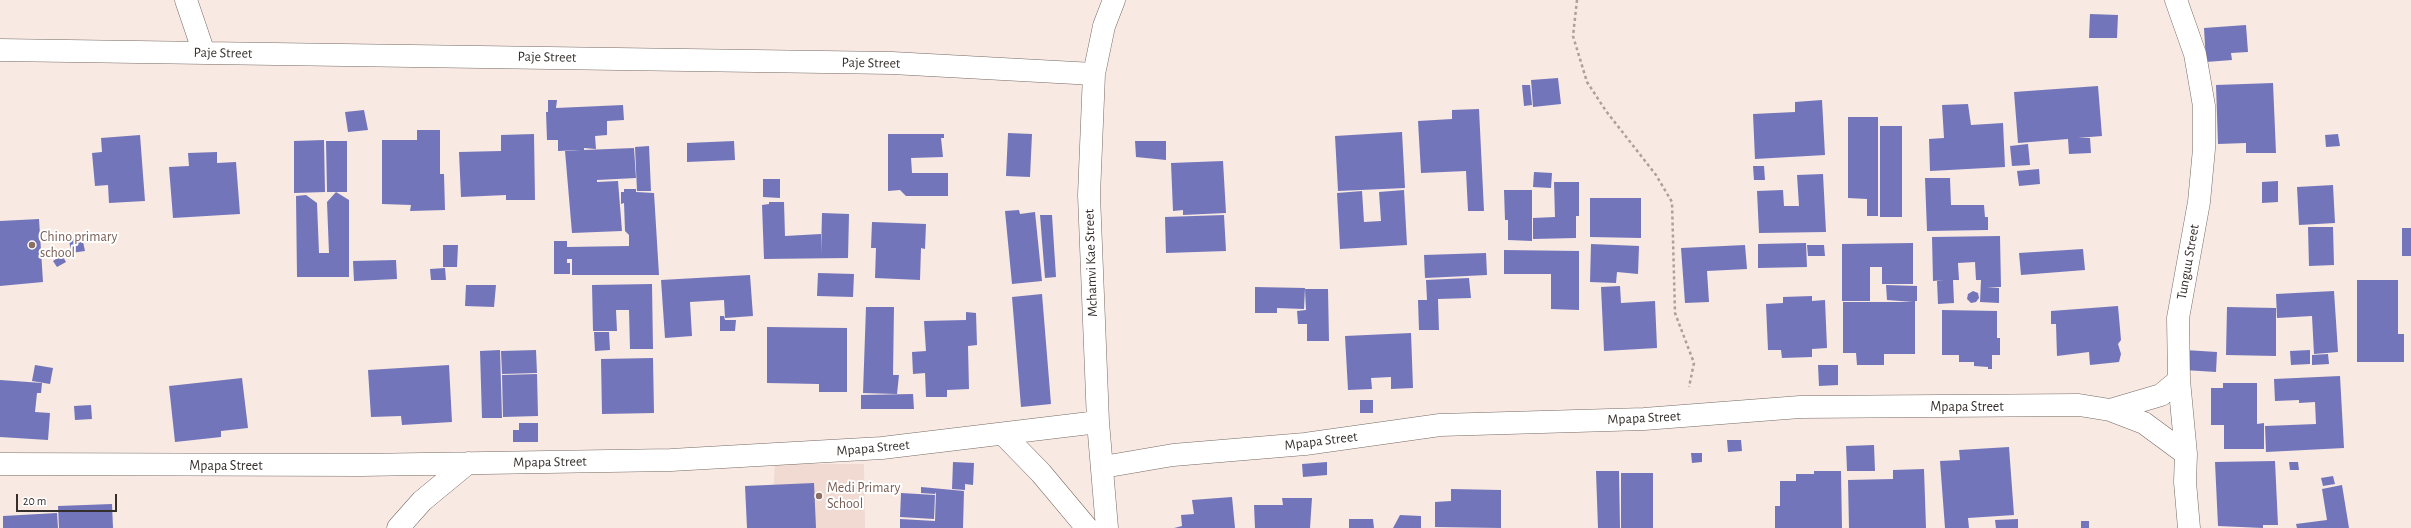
<!DOCTYPE html>
<style>
body{margin:0}
#map{position:relative;width:2411px;height:528px;overflow:hidden;background:#f8e9e3;font-family:"Alegreya Sans",sans-serif}
canvas{display:block}
.scale{position:absolute;left:16px;top:494px;width:101px;height:18px;box-sizing:border-box;border:2px solid #342f2c;border-top:0;padding-left:5px;font-size:12px;line-height:14px;white-space:nowrap;color:#342f2c;-webkit-text-stroke:3px #fff;paint-order:stroke}
</style>
<div id="map">
<canvas width="2411" height="528"></canvas>
<div class="scale">20 m</div>
</div>
<script>
const ctx = document.querySelector('canvas').getContext('2d');
ctx.lineJoin = 'round';
function paint(path, color) { ctx.fillStyle = color; ctx.fill(path, 'evenodd'); }
const shape = rows => new Path2D(rows.map(r => 'M' + r).join(''));
function stroke(path, color, width, dash) { ctx.strokeStyle = color; ctx.lineWidth = width; ctx.lineCap = dash ? 'butt' : 'round'; ctx.setLineDash(dash || []); ctx.stroke(path); }
function drawText(font, color, halo, rows, align = 'center') {
  ctx.font = font + ' "Alegreya Sans",sans-serif'; ctx.lineWidth = 4; ctx.setLineDash([]); ctx.textBaseline = 'middle'; ctx.strokeStyle = halo; ctx.fillStyle = color; for (const [text, x, y, turn = 0] of rows) {
    ctx.save(); ctx.translate(x, y); ctx.rotate((+turn || 0) * Math.PI / 180); ctx.textAlign = isNaN(turn) ? turn : align; if (halo) ctx.strokeText(text, 0, 0); ctx.fillText(text, 0, 0); ctx.restore();
  }
}
paint(shape([
 [775,464,864,464,865,528,771,528]
]), '#f0dad1');
paint(shape([
 [2090,14,2118,15,2117,38,2089,38],
 [2246,25,2248,52,2231,53,2232,60,2206,62,2204,28],
 [1558,78,1561,104,1533,107,1531,80],
 [2273,83,2276,153,2246,153,2246,143,2218,144,2216,85],
 [1522,85,1530,85,1532,105,1524,106],
 [2098,86,2102,136,2078,138,2090,138,2091,153,2069,154,2068,139,2018,143,2014,92],
 [548,100,557,100,556,108,623,105,624,120,607,121,607,135,595,136,596,149,584,148,584,150,634,148,636,178,597,180,597,182,618,181,622,231,572,233,565,151,580,150,558,151,558,140,547,140,546,112,548,112],
 [1822,100,1825,155,1755,159,1753,114,1795,112,1795,102],
 [1968,104,1971,125,2003,123,2005,167,1930,171,1929,139,1944,138,1942,105],
 [1479,109,1484,211,1468,211,1466,171,1421,173,1418,121,1452,119,1452,110],
 [364,110,368,130,348,132,345,112],
 [1848,117,1878,117,1878,216,1867,216,1867,199,1848,198],
 [1880,126,1902,126,1902,217,1880,217],
 [417,130,440,130,440,174,444,174,445,210,410,211,411,205,382,204,382,140,417,140],
 [1402,132,1405,188,1338,191,1335,136],
 [1008,133,1032,134,1030,177,1006,176],
 [534,134,535,200,506,200,506,195,461,197,459,152,501,151,501,135],
 [888,134,944,134,944,138,941,138,943,157,911,158,912,173,948,173,948,196,906,196,900,190,888,191],
 [2338,134,2340,146,2326,147,2325,135],
 [140,135,145,201,109,203,108,185,95,186,92,153,102,152,101,138],
 [324,140,325,192,294,193,294,141],
 [326,141,347,141,347,192,336,192,349,200,349,277,297,277,296,196,306,195,317,203,319,253,329,253,327,202,336,192,327,192],
 [734,141,735,160,687,162,687,143],
 [1135,141,1166,141,1166,160,1136,157],
 [2028,144,2030,165,2012,166,2010,146],
 [649,146,651,191,637,191,635,147],
 [217,152,217,163,236,162,240,214,173,218,169,167,189,166,188,153],
 [1223,161,1226,213,1183,215,1183,210,1173,211,1171,163],
 [1753,166,1764,166,1765,180,1754,180],
 [2039,169,2040,184,2019,186,2017,171],
 [1534,172,1552,173,1551,188,1533,187],
 [1823,174,1826,232,1759,233,1757,191,1783,190,1784,206,1799,206,1797,175],
 [1925,178,1950,178,1951,205,1984,205,1985,217,1988,217,1988,230,1927,231],
 [763,179,780,179,780,198,763,197],
 [2278,181,2278,202,2262,203,2262,182],
 [1554,182,1579,182,1579,216,1576,216,1576,238,1533,239,1533,218,1555,217],
 [2333,185,2335,223,2299,225,2297,187],
 [624,189,636,189,636,192,654,193,659,275,572,275,572,259,567,259,567,263,570,263,570,274,554,274,554,241,567,241,567,255,567,247,629,246,629,235,625,231,624,203,621,204,621,192,624,192],
 [1404,190,1407,245,1340,249,1337,193,1362,191,1364,222,1381,221,1379,192],
 [1504,190,1532,190,1532,241,1508,240,1508,220,1505,220],
 [1590,198,1641,198,1641,238,1590,237],
 [769,202,784,202,785,236,821,234,821,254,822,213,849,214,848,258,764,259,762,205,769,204],
 [1019,210,1020,214,1035,212,1042,281,1012,284,1005,211],
 [1040,215,1052,215,1056,277,1045,278],
 [1224,215,1226,251,1166,253,1165,217],
 [39,219,43,282,0,286,0,221],
 [872,222,926,224,925,249,921,248,920,280,875,278,876,248,871,248],
 [2308,227,2333,227,2334,265,2309,266],
 [2402,228,2411,228,2411,256,2402,256],
 [2000,236,2001,287,1987,287,1999,288,1999,303,1980,302,1981,280,1976,280,1975,262,1958,263,1959,280,1953,280,1954,303,1938,304,1937,281,1944,280,1933,281,1932,237],
 [82,237,85,251,71,253,69,239],
 [1806,243,1807,267,1758,268,1758,244],
 [1913,243,1913,284,1882,284,1882,267,1870,267,1870,301,1842,301,1842,244],
 [1591,244,1639,246,1638,274,1617,272,1616,283,1590,282],
 [443,245,458,245,457,267,443,267],
 [1745,245,1747,269,1707,271,1709,302,1685,303,1681,248],
 [1807,245,1824,245,1825,256,1808,256],
 [2083,249,2085,270,2021,275,2019,253],
 [1504,250,1579,251,1579,310,1551,309,1551,274,1504,274],
 [1486,253,1487,275,1425,278,1424,255],
 [62,255,66,262,57,267,53,261],
 [396,260,397,279,354,281,353,261],
 [445,268,446,280,431,280,430,269],
 [818,273,854,274,853,297,817,296],
 [750,275,753,316,725,318,724,300,690,302,692,336,665,338,661,280],
 [1469,278,1471,298,1438,299,1439,330,1419,330,1418,300,1427,300,1426,280],
 [2357,280,2398,280,2398,334,2404,334,2404,362,2357,362],
 [652,284,653,349,630,349,629,310,616,310,617,331,593,331,592,285],
 [466,285,496,285,494,307,465,306],
 [1886,285,1917,286,1917,301,1915,301,1915,354,1884,354,1884,365,1857,365,1856,353,1843,353,1843,302,1913,302,1887,300],
 [1620,286,1621,303,1655,301,1657,348,1604,351,1601,287],
 [1255,287,1305,288,1304,309,1277,308,1277,313,1255,313],
 [1305,289,1328,289,1329,341,1307,341,1307,324,1298,324,1297,311,1306,310],
 [1973,291,1978,293,1979,298,1976,302,1971,303,1967,299,1968,294],
 [2334,291,2338,352,2314,354,2312,316,2277,318,2276,294],
 [1042,294,1051,404,1021,407,1012,297],
 [1812,296,1812,301,1825,300,1827,348,1812,349,1812,357,1782,358,1781,350,1768,350,1766,304,1783,303,1783,297],
 [2118,306,2121,340,2118,344,2121,354,2119,362,2090,365,2089,352,2057,356,2056,324,2051,324,2051,311],
 [866,307,894,307,893,375,899,375,897,394,863,393],
 [2227,307,2276,308,2276,356,2226,355],
 [1942,310,1997,311,1997,338,2000,338,2000,355,1992,355,1992,369,1988,369,1988,367,1974,366,1974,362,1959,362,1959,355,1942,355],
 [966,312,976,313,977,345,968,346,969,389,947,390,947,397,926,397,925,373,913,374,912,352,926,351,924,321,966,320],
 [720,316,724,316,725,320,736,320,735,331,720,331],
 [767,327,847,328,847,392,819,392,819,384,767,383],
 [594,332,609,332,610,350,595,351],
 [1411,333,1413,388,1391,389,1391,377,1371,378,1372,389,1348,390,1345,336],
 [500,350,502,418,482,418,480,351],
 [536,350,537,373,502,374,501,351],
 [2185,350,2217,352,2216,372,2184,370],
 [2310,350,2310,364,2291,365,2290,351],
 [2328,354,2329,364,2312,365,2312,355],
 [653,358,654,413,602,414,601,359],
 [35,365,53,368,50,384,32,381],
 [449,365,452,422,402,425,401,416,371,417,368,370],
 [1818,365,1838,365,1838,385,1819,386],
 [537,374,538,416,503,417,502,375],
 [2340,376,2344,448,2266,452,2265,426,2316,424,2315,402,2299,403,2299,400,2275,401,2274,379],
 [242,378,248,428,221,431,221,437,175,442,169,386],
 [0,380,42,383,41,393,37,393,35,412,50,413,48,440,0,437],
 [2223,383,2257,383,2257,424,2264,423,2264,449,2224,449,2224,425,2211,425,2211,388,2223,388],
 [913,394,914,409,861,409,861,395],
 [1360,400,1373,400,1373,413,1360,413],
 [91,405,92,419,75,420,74,406],
 [519,423,538,423,538,442,513,442,513,430,519,430],
 [1727,440,1741,440,1742,451,1728,452],
 [1874,445,1875,471,1847,471,1846,446],
 [2009,447,2014,515,1968,518,1969,528,1945,528,1940,461,1960,460,1959,450],
 [1691,453,1702,453,1702,462,1692,463],
 [2275,461,2278,525,2263,525,2263,528,2218,526,2215,462],
 [953,462,974,463,973,485,965,484,965,490,952,489],
 [1327,462,1327,475,1303,477,1302,464],
 [2289,462,2298,462,2299,470,2290,470],
 [1924,469,1926,528,1849,528,1848,480,1893,479,1893,470],
 [1596,471,1619,471,1620,528,1598,528],
 [1814,471,1841,471,1842,528,1775,528,1775,506,1780,506,1780,481,1796,481,1796,474,1814,474],
 [1621,473,1653,473,1653,528,1621,528],
 [2333,476,2335,484,2323,486,2321,478],
 [814,483,816,528,747,528,745,486],
 [2342,485,2349,528,2297,528,2296,524,2327,520,2322,489],
 [921,487,964,491,963,528,900,528,900,519,935,521,936,492,935,494,921,493],
 [1451,489,1501,490,1501,528,1435,527,1435,502,1451,501],
 [901,493,935,495,934,519,900,517],
 [1232,497,1235,528,1174,528,1182,526,1181,515,1194,514,1192,500],
 [1282,498,1312,498,1310,528,1255,528,1254,505,1283,505],
 [112,504,113,528,59,528,58,506],
 [57,513,58,528,3,528,3,516],
 [1400,515,1421,516,1421,528,1393,528],
 [1349,519,1373,519,1374,528,1349,528],
 [2018,519,2018,528,1996,528,1995,520],
 [2081,521,2089,521,2089,528,2081,528]
]), '#7375bb');
const minor = shape([
 [186,0,204,53],
 [2176,0,2195,54,2204,106,2204,149,2199,202,2178,318,2179,380,2186,454,2185,482,2189,528],
 [0,50,892,63,1094,74],
 [2110,410,2144,423,2186,454],
 [1003,434,1041,473,1087,528],
 [0,464,361,465,671,460,882,448,1098,422],
 [1103,467,1173,455,1305,444,1440,425,1644,419,1800,407,2079,405,2110,410,2161,395,2179,380],
 [398,528,422,501,468,463],
 [1107,528,1098,422,1089,195,1094,74,1104,26,1114,0]
]);
stroke(minor, '#766a64', 23);
stroke(shape([
 [1577,0,1573,36,1587,82,1606,111,1656,175,1672,202,1675,313,1694,363,1689,387]
]), '#aba09b', 2.5, [3, 3]);
stroke(minor, '#fff', 22);
for (const [x, y, r, color] of [
 [32,245,4,"#8d6e63"],
 [819,496,4,"#8d6e63"]
]) { const dot = new Path2D(); dot.arc(x, y, r, 0, 2 * Math.PI); ctx.fillStyle = color; ctx.fill(dot); stroke(dot, '#fff', 1.5); }
drawText('14px', '#342f2c', '#fff', [
 ["Paje Street",223,53,1],
 ["Paje Street",547,57,1],
 ["Paje Street",871,63,1],
 ["Tunguu Street",2188,262,-80],
 ["Mchamvi Kae Street",1091,263,-92],
 ["Mpapa Street",1967,407],
 ["Mpapa Street",1644,418,-3],
 ["Mpapa Street",1321,441,-7],
 ["Mpapa Street",873,448,-5],
 ["Mpapa Street",550,462,-1],
 ["Mpapa Street",226,466]
]);
drawText('14px', '#785e54', '#fff', [
 ["Chino primary",40,237],
 ["school",40,253],
 ["Medi Primary",827,488],
 ["School",827,504]
], 'left');
</script>
